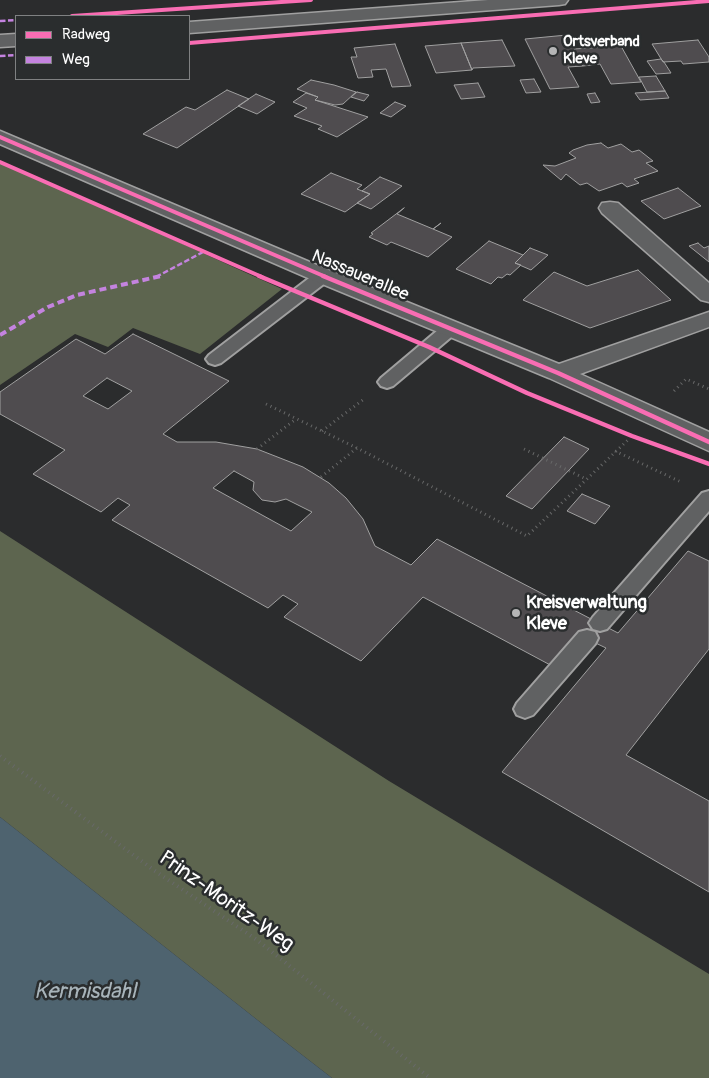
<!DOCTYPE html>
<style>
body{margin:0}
#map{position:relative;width:709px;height:1078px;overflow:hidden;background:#2b2c2d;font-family:Pangolin,sans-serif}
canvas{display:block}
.legend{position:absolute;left:15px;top:15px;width:175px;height:65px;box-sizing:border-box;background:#2a2d2e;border:1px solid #7f8182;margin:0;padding:6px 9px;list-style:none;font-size:15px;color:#fff}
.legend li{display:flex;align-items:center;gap:10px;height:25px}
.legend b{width:25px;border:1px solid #7f8182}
</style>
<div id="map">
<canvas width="709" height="1078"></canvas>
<ul class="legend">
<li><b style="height:6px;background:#f96db3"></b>Radweg</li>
<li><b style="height:6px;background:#c483df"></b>Weg</li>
</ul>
</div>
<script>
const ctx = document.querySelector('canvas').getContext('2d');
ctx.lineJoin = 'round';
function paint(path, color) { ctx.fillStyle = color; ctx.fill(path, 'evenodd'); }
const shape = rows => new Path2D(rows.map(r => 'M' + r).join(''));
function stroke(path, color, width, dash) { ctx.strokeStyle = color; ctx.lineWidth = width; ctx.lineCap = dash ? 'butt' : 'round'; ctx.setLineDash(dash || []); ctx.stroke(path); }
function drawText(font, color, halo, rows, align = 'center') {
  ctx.font = font + ' Pangolin,sans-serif'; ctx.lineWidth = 5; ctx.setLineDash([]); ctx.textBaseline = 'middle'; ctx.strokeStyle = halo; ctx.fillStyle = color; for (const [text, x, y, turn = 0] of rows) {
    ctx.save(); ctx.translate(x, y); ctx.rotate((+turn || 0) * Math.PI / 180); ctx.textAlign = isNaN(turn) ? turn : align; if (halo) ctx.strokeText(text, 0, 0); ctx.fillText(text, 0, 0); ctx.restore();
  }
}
paint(shape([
 [0,161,262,280,282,289,200,354,133,328,108,347,75,334,0,385],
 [0,531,389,781,709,974,709,1078,332,1078,279,1037,0,817]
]), '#5d654f');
paint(shape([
 [0,817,279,1037,332,1078,0,1078]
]), '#4e636f');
const building = shape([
 [567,35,583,66,568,67,579,87,550,89,525,39,567,35],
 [502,40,515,66,473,68,472,70,461,43,502,40],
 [698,40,709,57,709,62,683,64,681,61,663,62,652,44,698,40],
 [461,43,472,70,436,73,425,46,461,43],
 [395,44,411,86,392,87,386,69,371,70,373,77,358,78,351,57,357,57,354,48,395,44],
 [621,46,641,82,611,84,600,64,583,66,574,49,621,46],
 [661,59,664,62,671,73,656,74,647,61,661,59],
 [656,76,665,91,647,92,639,77,656,76],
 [534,79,541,92,526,93,520,80,534,79],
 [311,80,334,85,356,92,343,104,335,105,315,100,318,97,297,89,311,80],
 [478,83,485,97,461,99,454,85,478,83],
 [227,90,249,99,177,148,143,134,186,107,195,110,227,90],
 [665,91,669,98,640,100,635,93,665,91],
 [357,92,369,95,364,101,351,97,357,92],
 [306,93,318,97,315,100,368,117,337,137,318,129,322,126,294,116,307,108,293,102,306,93],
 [595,93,600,102,591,103,587,94,595,93],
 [256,94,275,102,257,114,238,106,256,94],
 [395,102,406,106,391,117,380,113,395,102],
 [601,143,608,148,621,144,632,152,639,150,653,161,646,163,658,171,634,179,639,183,627,187,622,183,599,191,587,183,580,185,566,174,561,180,543,165,555,166,576,158,569,153,573,150,587,145,601,143],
 [331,173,362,185,357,189,370,194,345,212,301,194,331,173],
 [380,177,402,186,371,209,357,203,370,194,362,191,380,177],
 [678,188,701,206,664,219,641,201,678,188],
 [404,208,397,214,433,229,441,223,433,229,452,237,428,257,391,242,387,245,369,237,373,234,371,233,404,208],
 [489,241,523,255,515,263,521,265,510,275,507,274,502,278,498,277,491,284,456,269,489,241],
 [698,243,704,248,709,246,709,262,689,246,698,243],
 [530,248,548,255,531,270,515,263,530,248],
 [638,270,671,300,590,328,523,300,554,272,587,286,638,270],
 [133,334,229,381,163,434,177,442,216,442,257,449,303,467,329,483,346,498,363,519,375,546,411,565,437,539,618,633,688,551,709,561,709,649,626,755,709,801,709,892,502,772,606,648,581,636,554,667,423,597,361,661,284,617,298,604,283,595,268,608,112,520,130,505,118,498,101,512,33,474,65,450,0,414,0,392,76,339,105,354,133,334],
 [107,378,132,391,108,409,83,396,107,378],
 [234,471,254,482,253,490,262,500,275,502,286,499,312,512,291,531,213,488,234,471],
 [564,437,589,449,532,509,506,496,564,437],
 [582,494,610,506,595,524,567,511,582,494]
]);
paint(building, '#4f4c4f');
stroke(building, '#a0a0a0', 1);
const service = shape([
 [323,271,329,272,331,276,329,280,221,363,215,365,209,363,206,359,209,355,317,272,323,271],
 [450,324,456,325,459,329,456,333,393,386,387,388,381,386,378,382,381,378,444,325,450,324],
 [709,491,709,511,607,629,600,631,593,629,589,623,593,617,702,493,709,491],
 [587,630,595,632,598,638,595,644,533,715,525,718,517,715,514,709,517,703,579,632,587,630]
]);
const minor = shape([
 [0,131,331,271,559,364,709,312,709,327,580,374,709,432,709,451,549,378,315,281,0,144,0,131],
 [610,202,618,203,709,283,709,302,701,300,602,213,599,208,602,203,610,202]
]);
const secondary = shape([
 [488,0,568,0,565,4,559,5,189,33,189,22,488,0],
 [16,34,16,46,0,47,0,35,16,34]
]);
stroke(service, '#a0a0a0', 4);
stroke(minor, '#a0a0a0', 3);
stroke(secondary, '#a0a0a0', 3);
stroke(shape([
 [674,391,686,379,709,389],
 [266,404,357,448,527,536,629,439],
 [322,431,364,399],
 [257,449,296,419],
 [524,449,586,479],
 [615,451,681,482],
 [321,477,357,448]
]), '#686969', 3, [1, 4]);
stroke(shape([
 [0,756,155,871,257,940,430,1078]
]), '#686969', 4, [1, 4.5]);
paint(service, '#606162');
paint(minor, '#606162');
paint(secondary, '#606162');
stroke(shape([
 [0,21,16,20],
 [0,56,16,55],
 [156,277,205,251]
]), '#c483df', 2.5, [5.5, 2.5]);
stroke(shape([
 [0,335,48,307,77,295,161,276]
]), '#c483df', 4, [7, 4]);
stroke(shape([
 [72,16,311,0],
 [189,43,709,1],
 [0,137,326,277],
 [0,162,262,277]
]), '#f96db3', 4);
stroke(shape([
 [259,276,429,347,527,393,632,436,709,464],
 [323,276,558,373,709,442]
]), '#f96db3', 4.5);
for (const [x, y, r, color] of [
 [553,51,5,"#b5b5b6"],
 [516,613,5,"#b5b5b6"]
]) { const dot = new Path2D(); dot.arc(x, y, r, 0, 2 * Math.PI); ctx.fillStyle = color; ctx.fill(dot); stroke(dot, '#2a2d2e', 2); }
drawText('bold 15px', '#fff', '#2a2d2e', [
 ["Ortsverband",563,42],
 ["Kleve",563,59]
], 'left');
drawText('18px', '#fff', '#2a2d2e', [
 ["Nassauerallee",360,276,23]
]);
drawText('bold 18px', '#fff', '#2a2d2e', [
 ["Kreisverwaltung",526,603],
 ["Kleve",526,624]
], 'left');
drawText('21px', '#fff', '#2a2d2e', [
 ["Prinz-Moritz-Weg",226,902,35]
]);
drawText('italic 22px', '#a8b4ba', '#2a2d2e', [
 ["Kermisdahl",85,992]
]);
</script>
